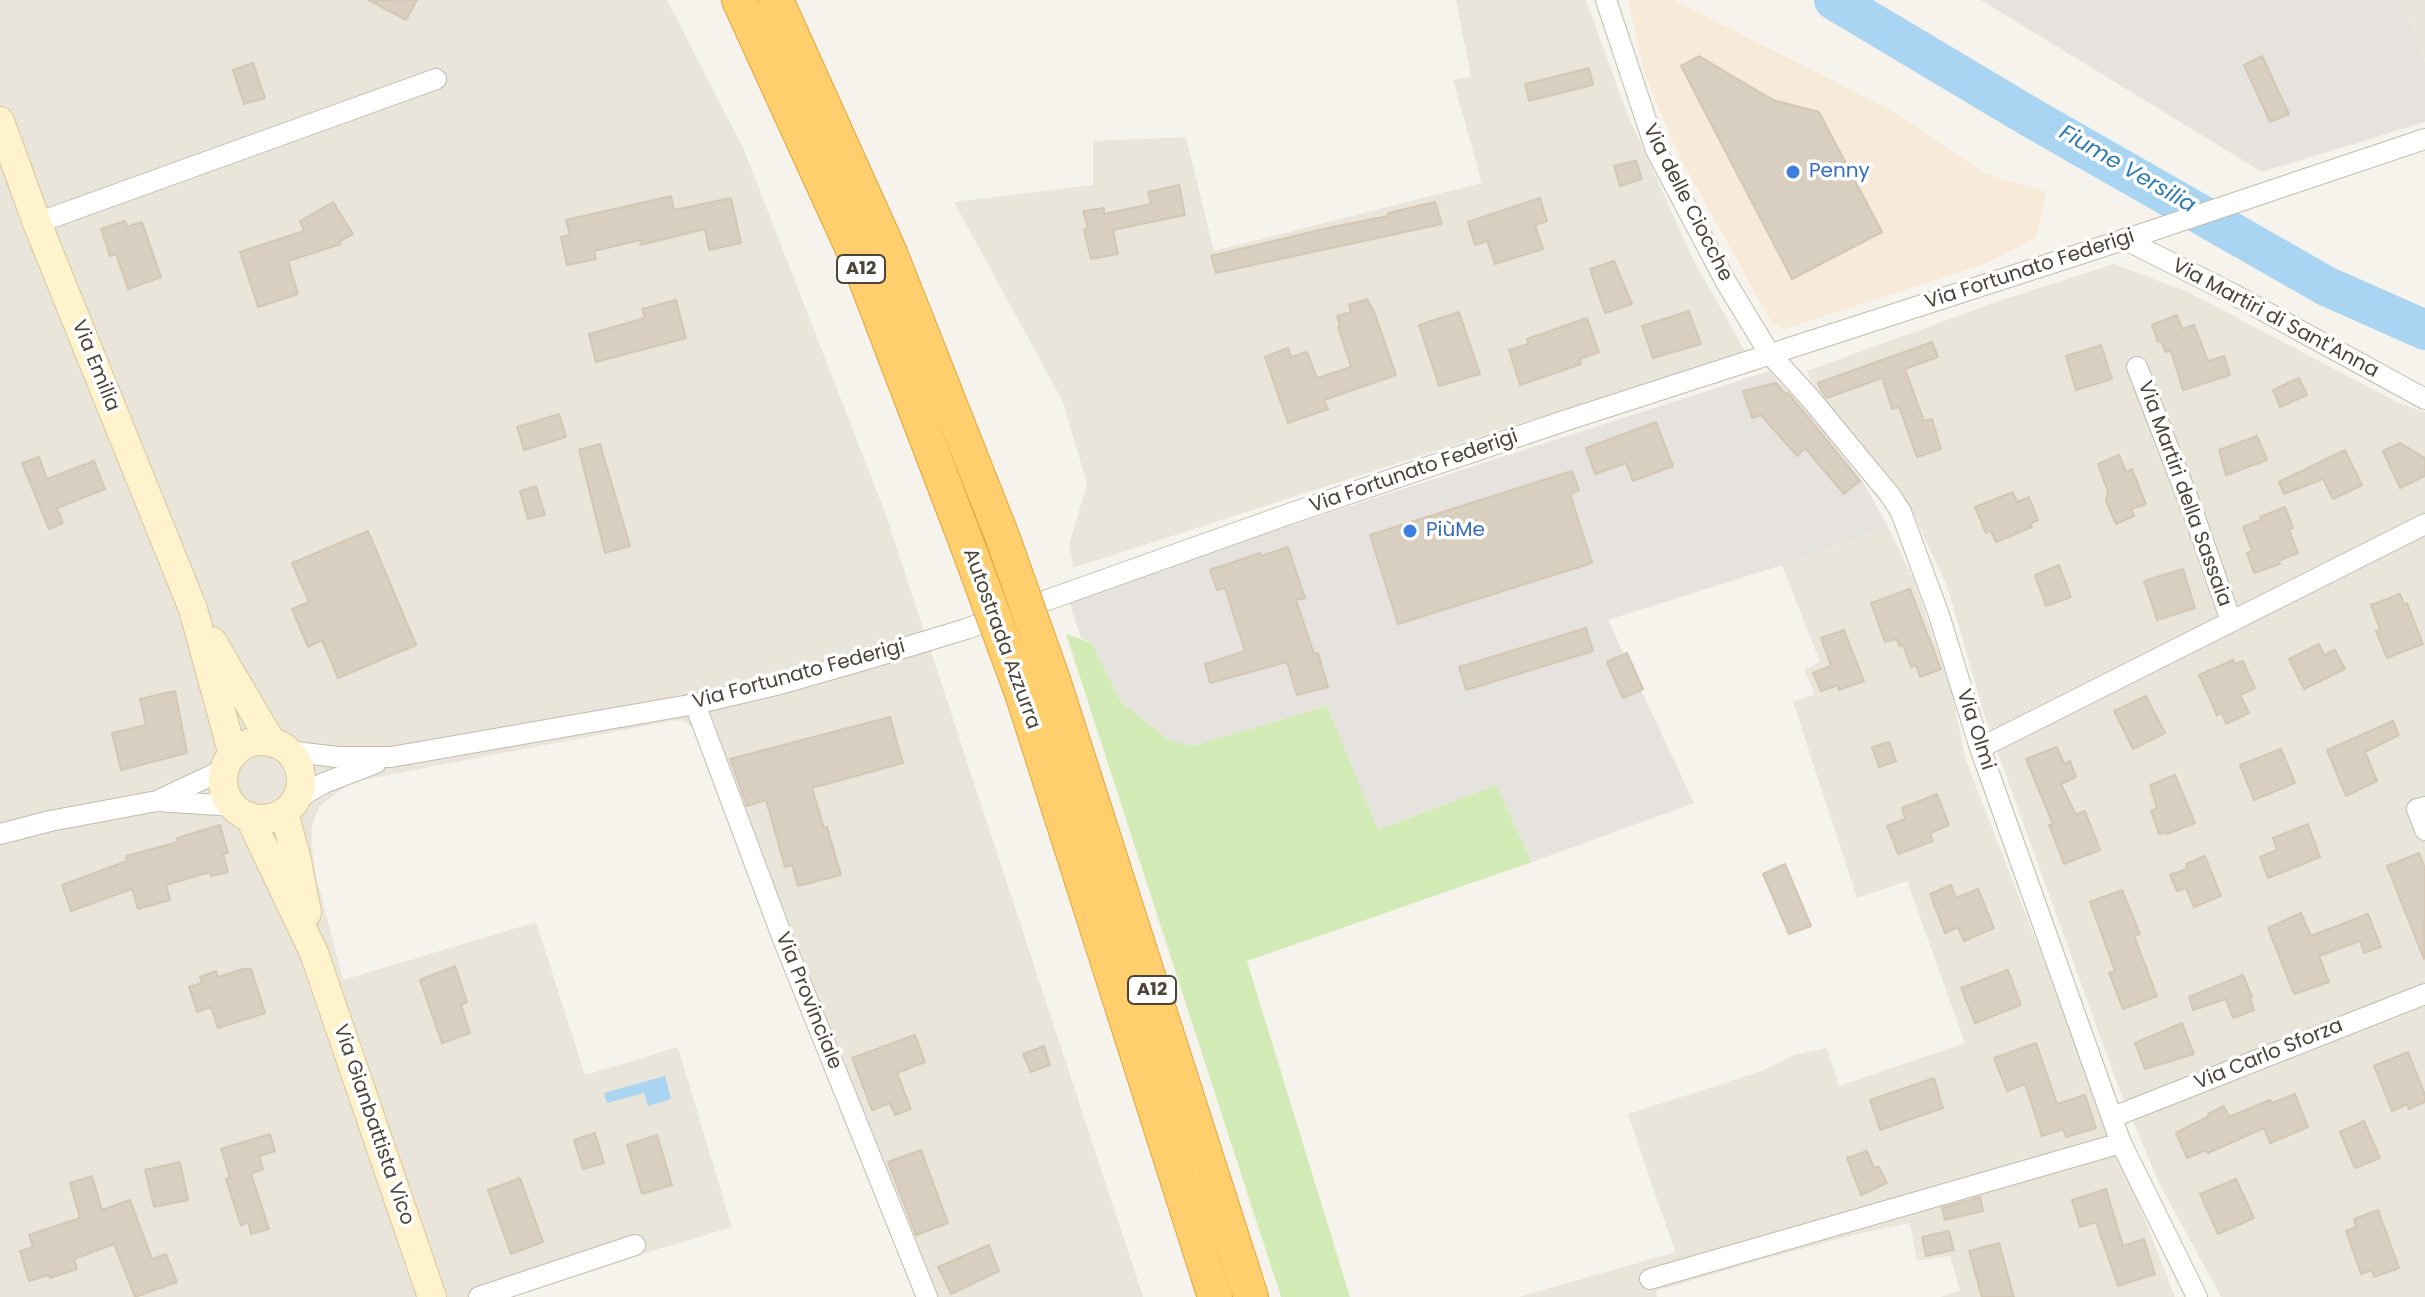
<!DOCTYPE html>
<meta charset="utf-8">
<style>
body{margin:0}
canvas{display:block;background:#f6f3ec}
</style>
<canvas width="2425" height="1297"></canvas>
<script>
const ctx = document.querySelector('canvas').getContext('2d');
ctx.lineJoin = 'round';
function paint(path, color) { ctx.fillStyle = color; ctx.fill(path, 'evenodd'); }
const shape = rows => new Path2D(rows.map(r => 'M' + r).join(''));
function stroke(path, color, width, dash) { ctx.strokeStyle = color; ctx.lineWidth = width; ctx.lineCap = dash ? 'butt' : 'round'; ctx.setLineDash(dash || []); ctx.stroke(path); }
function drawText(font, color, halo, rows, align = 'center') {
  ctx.font = font + ' Poppins,sans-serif'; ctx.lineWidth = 7; ctx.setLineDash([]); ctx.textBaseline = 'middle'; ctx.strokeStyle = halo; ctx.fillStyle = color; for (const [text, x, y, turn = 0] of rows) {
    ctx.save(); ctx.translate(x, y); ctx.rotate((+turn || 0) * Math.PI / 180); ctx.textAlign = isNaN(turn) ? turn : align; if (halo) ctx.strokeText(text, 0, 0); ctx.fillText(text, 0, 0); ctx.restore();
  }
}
paint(shape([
 [0,0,667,0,744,150,886,515,1143,1297,920,1297,696,732,687,723,677,720,351,782,319,807,312,826,312,845,316,875,343,980,536,922,585,1075,678,1047,732,1227,499,1297,0,1297],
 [1456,0,1586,0,1627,113,1694,261,1745,351,1073,568,1069,545,1087,484,1063,402,954,202,1093,185,1093,141,1186,137,1214,251,1482,183,1453,80,1471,77],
 [2402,0,2425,0,2425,62],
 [2114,264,2188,292,2399,403,2425,412,2425,1297,2221,1297,2158,1181,2117,1083,1985,717,1947,586,1910,507,1815,392,1807,371,2002,300],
 [1888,527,1914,580,1952,693,1966,761,2175,1297,1940,1297,1960,1291,1950,1256,1917,1261,1910,1223,1857,1234,1761,1260,1656,1291,1657,1297,1519,1297,1675,1252,1628,1114,1759,1072,1797,1054,1827,1048,1839,1086,1965,1043,1907,881,1857,898,1793,702,1815,694,1804,670,1820,662,1782,565]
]), '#eae5da');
paint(shape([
 [1628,0,1674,0,1898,114,1984,173,2046,192,2037,237,1982,265,1784,329,1772,323,1677,152,1644,72]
]), '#f7ead8');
paint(shape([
 [1981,0,2402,0,2425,62,2425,122,2262,172],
 [1769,371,1821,427,1863,482,1888,527,1782,565,1608,620,1694,803,1532,862,1496,785,1377,830,1327,706,1191,746,1169,740,1121,702,1092,643,1081,638,1068,597]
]), '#e6e2dd');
paint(shape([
 [1066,634,1092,643,1121,702,1169,740,1192,746,1327,706,1378,830,1496,785,1532,862,1247,961,1350,1297,1281,1297]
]), '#d2eab5');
paint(shape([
 [665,1076,671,1099,648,1106,644,1093,607,1103,604,1093]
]), '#a9d4f2');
stroke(shape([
 [1834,0,2030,117,2326,286,2425,330]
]), '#a9d4f2', 40);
const building = shape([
 [369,0,417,0,406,20,369,0],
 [1699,56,1773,100,1819,112,1882,232,1792,279,1681,66,1699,56],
 [2262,56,2289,114,2270,122,2244,65,2262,56],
 [253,63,265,98,244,104,233,70,253,63],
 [1589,68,1593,85,1529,101,1525,84,1589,68],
 [1636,161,1642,179,1620,186,1614,166,1636,161],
 [1179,185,1185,215,1113,230,1118,254,1091,259,1084,230,1088,228,1083,211,1104,208,1104,214,1151,204,1148,192,1179,185],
 [671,196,674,210,731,198,741,243,709,250,705,229,641,245,640,240,594,251,596,259,567,265,561,237,570,235,566,220,671,196],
 [1540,198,1547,221,1535,225,1543,249,1495,264,1487,241,1475,245,1468,222,1540,198],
 [333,202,353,234,340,241,341,244,288,261,298,294,258,307,240,252,304,231,300,221,333,202],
 [1435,202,1442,224,1216,273,1211,256,1332,227,1388,216,1388,213,1435,202],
 [125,221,127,227,142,222,161,277,128,289,116,254,110,256,101,229,125,221],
 [1614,261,1632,304,1605,313,1590,269,1614,261],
 [1367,299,1375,314,1396,375,1324,400,1328,409,1288,423,1265,357,1288,348,1291,357,1307,352,1317,378,1351,367,1338,327,1340,326,1337,316,1351,312,1349,305,1367,299],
 [676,300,686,338,596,362,589,334,645,318,642,309,676,300],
 [1689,311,1701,344,1653,358,1642,326,1689,311],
 [1459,312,1480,374,1439,386,1419,325,1459,312],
 [2177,315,2182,329,2194,325,2208,361,2224,356,2230,375,2183,390,2171,351,2166,352,2161,341,2158,342,2152,325,2177,315],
 [1587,318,1599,352,1580,359,1581,364,1520,385,1509,350,1528,344,1527,339,1587,318],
 [1932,342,1938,357,1905,369,1924,421,1932,419,1941,449,1917,457,1899,407,1892,409,1882,378,1827,398,1821,390,1818,383,1932,342],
 [2101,345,2112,379,2076,390,2066,356,2101,345],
 [2299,378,2307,395,2280,407,2273,390,2299,378],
 [1776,383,1785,394,1788,393,1793,399,1860,481,1844,494,1805,448,1797,456,1761,415,1752,418,1743,391,1776,383],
 [559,414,566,437,524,450,517,427,559,414],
 [1656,422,1673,466,1633,481,1626,463,1595,474,1586,448,1656,422],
 [2257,436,2267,460,2226,475,2219,450,2257,436],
 [2400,443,2425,458,2425,476,2400,488,2383,451,2400,443],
 [600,444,630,546,605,553,579,450,600,444],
 [2345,450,2362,485,2333,499,2323,479,2284,494,2279,482,2345,450],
 [2119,455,2126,472,2132,469,2146,504,2131,509,2134,516,2116,524,2106,501,2108,492,2098,464,2119,455],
 [39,457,47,479,94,461,105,489,57,508,63,523,49,529,22,463,39,457],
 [1572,471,1579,490,1570,494,1592,563,1398,624,1370,535,1572,471],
 [536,486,545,515,528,519,520,491,536,486],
 [2013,492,2017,502,2029,497,2038,520,2030,524,2032,527,1996,542,1991,531,1986,533,1975,507,2013,492],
 [2285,507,2293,528,2289,530,2298,553,2278,561,2280,564,2254,573,2247,553,2252,551,2243,527,2261,520,2260,517,2285,507],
 [368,531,416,645,338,678,322,640,308,647,292,609,309,602,292,563,368,531],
 [1288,547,1305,598,1296,600,1314,654,1318,653,1328,687,1297,695,1287,662,1210,683,1205,664,1245,651,1225,588,1217,590,1210,570,1260,553,1261,556,1288,547],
 [2059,565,2071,597,2046,606,2035,575,2059,565],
 [2183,569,2195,608,2157,620,2144,581,2183,569],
 [1910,589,1941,669,1920,677,1916,665,1911,667,1903,645,1899,646,1897,639,1885,642,1871,603,1910,589],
 [2400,594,2404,604,2407,603,2423,644,2387,658,2376,631,2380,629,2371,605,2400,594],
 [1586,628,1593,651,1466,690,1459,667,1586,628],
 [1844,630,1864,681,1839,690,1838,685,1821,691,1813,673,1831,666,1821,638,1844,630],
 [2319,644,2324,655,2335,650,2345,669,2304,689,2289,659,2319,644],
 [1627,653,1643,689,1623,698,1607,662,1627,653],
 [2233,660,2235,664,2243,661,2255,688,2240,695,2249,713,2226,724,2222,713,2217,715,2199,675,2233,660],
 [175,691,187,753,121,770,112,733,146,725,140,699,175,691],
 [2146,696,2165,733,2133,749,2114,711,2146,696],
 [890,717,903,763,812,788,824,828,827,827,841,875,798,886,792,865,785,867,766,800,747,806,730,759,890,717],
 [2393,721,2399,735,2365,752,2377,781,2346,796,2327,750,2393,721],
 [1889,742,1896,761,1879,767,1872,747,1889,742],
 [2057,747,2064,764,2070,761,2076,777,2061,784,2076,815,2085,811,2100,850,2064,864,2049,825,2053,824,2026,759,2057,747],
 [2281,749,2295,783,2254,800,2240,765,2281,749],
 [2175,775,2195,823,2167,834,2166,832,2159,834,2151,811,2157,808,2150,785,2175,775],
 [1937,794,1949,825,1930,833,1933,841,1898,854,1887,826,1905,819,1902,808,1937,794],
 [2308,824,2320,857,2268,878,2260,857,2277,850,2273,838,2308,824],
 [220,825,228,853,223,854,228,872,211,876,210,872,166,885,170,900,138,909,132,889,71,911,62,885,127,861,126,856,178,842,177,838,220,825],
 [2419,853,2425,868,2424,959,2387,866,2419,853],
 [2205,856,2221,896,2194,907,2186,888,2177,891,2170,875,2187,869,2186,864,2205,856],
 [1785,864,1811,926,1789,934,1763,874,1785,864],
 [1951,885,1956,898,1978,889,1994,928,1964,941,1958,927,1945,933,1930,894,1951,885],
 [2122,890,2140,934,2134,936,2157,996,2123,1009,2109,973,2115,971,2090,902,2122,890],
 [2301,913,2311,936,2368,914,2381,947,2364,953,2360,941,2319,956,2329,982,2294,994,2268,928,2301,913],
 [455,966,467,1002,461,1005,470,1033,442,1043,420,980,455,966],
 [243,969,251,969,265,1013,218,1028,211,1007,197,1012,189,987,202,983,200,977,216,971,218,977,243,969],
 [2008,970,2021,1005,1975,1023,1961,988,2008,970],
 [2243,975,2252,997,2250,998,2254,1010,2233,1018,2226,999,2193,1010,2189,997,2243,975],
 [2182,1023,2194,1054,2145,1069,2135,1043,2182,1023],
 [915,1035,925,1062,897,1073,911,1109,895,1115,890,1103,872,1110,852,1058,915,1035],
 [2036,1043,2057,1104,2085,1095,2096,1128,2066,1137,2063,1129,2042,1136,2025,1084,2007,1091,1994,1058,2036,1043],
 [1044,1046,1050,1065,1031,1072,1023,1054,1044,1046],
 [2408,1052,2425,1095,2425,1102,2409,1109,2407,1104,2392,1111,2374,1066,2408,1052],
 [1934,1078,1943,1108,1880,1130,1870,1100,1934,1078],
 [2295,1094,2308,1127,2270,1143,2264,1128,2208,1153,2206,1150,2187,1158,2176,1133,2209,1116,2208,1114,2224,1106,2229,1117,2270,1100,2272,1103,2295,1094],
 [2364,1121,2380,1158,2355,1168,2340,1132,2364,1121],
 [595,1133,604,1163,583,1169,574,1140,595,1133],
 [270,1134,275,1151,259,1156,263,1169,251,1174,269,1229,251,1234,248,1222,241,1226,226,1179,230,1177,221,1149,270,1134],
 [657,1135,672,1185,642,1194,627,1145,657,1135],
 [921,1150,948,1223,916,1235,888,1162,921,1150],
 [1867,1151,1874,1168,1879,1167,1887,1183,1861,1195,1847,1158,1867,1151],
 [180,1162,188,1200,154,1207,145,1170,180,1162],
 [92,1176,102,1210,130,1200,152,1259,166,1254,177,1282,135,1297,114,1244,74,1259,77,1269,50,1278,49,1275,29,1281,20,1251,33,1247,29,1235,80,1218,70,1183,92,1176],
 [520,1178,543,1242,511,1254,488,1190,520,1178],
 [2236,1179,2254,1218,2218,1234,2200,1194,2236,1179],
 [2106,1189,2123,1246,2144,1239,2155,1274,2118,1286,2096,1222,2080,1227,2072,1200,2106,1189],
 [1980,1197,1983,1211,1945,1220,1942,1208,1980,1197],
 [2378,1210,2399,1268,2374,1277,2372,1270,2361,1274,2346,1231,2356,1227,2354,1219,2378,1210],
 [1949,1231,1954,1250,1926,1256,1922,1237,1949,1231],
 [1999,1243,2014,1297,1982,1297,1969,1251,1999,1243],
 [989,1245,999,1271,951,1294,938,1267,989,1245]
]);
paint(building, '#d8cfc1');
stroke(building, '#d3c7b4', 2);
const minor = shape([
 [1606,0,1656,150,1726,282,1769,353,1810,398,1890,495,1901,512,1939,615,1980,748,2121,1143,2197,1297],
 [37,223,436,79],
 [2124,239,2233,294,2425,399],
 [2137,367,2193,512,2231,621],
 [695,704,783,939,927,1297],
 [1980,748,2425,524],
 [288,751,337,757,391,757,695,704,780,684,864,660,966,629,1286,515,1564,421,2154,230,2425,139],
 [161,799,225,769],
 [296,799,324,783,376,763],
 [2425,807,2417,809,2425,830],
 [0,834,50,821,157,801,234,806],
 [2113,1117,2425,994],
 [1650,1279,2121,1143],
 [479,1297,635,1245]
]);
const secondary = shape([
 [0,121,37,223,193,609,233,755],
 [212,641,272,743],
 '223 780a39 39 0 1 1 78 0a39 39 0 1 1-78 0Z',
 [284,812,297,861,307,913],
 [249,816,314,953,432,1297]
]);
const motorway = shape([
 [739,0,861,267,967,544],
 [776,0,890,253,1002,536],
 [1054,683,1251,1297],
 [1023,696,1215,1297]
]);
stroke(minor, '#c2bbae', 22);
stroke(secondary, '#d6c79b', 30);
stroke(motorway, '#e0a43c', 36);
stroke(minor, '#fff', 20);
stroke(secondary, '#fff3cd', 28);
stroke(motorway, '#ffcf6e', 34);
const motorwayBridge = shape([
 [1002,536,1054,683],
 [967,544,1023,696]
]);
stroke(motorwayBridge, '#e0a43c', 36, []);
stroke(motorwayBridge, '#ffcf6e', 34);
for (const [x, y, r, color] of [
 [1793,172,8,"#3f7fe0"],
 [1410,531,8,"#3f7fe0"]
]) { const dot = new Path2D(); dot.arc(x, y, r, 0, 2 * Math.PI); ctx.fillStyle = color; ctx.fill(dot); stroke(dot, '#fff', 3); }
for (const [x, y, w] of [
 [861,269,48],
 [1152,990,48]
]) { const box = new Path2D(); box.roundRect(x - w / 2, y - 14, w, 28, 6); ctx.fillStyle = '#fff'; ctx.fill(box); stroke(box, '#4b4439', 2); }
drawText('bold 18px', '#4b4439', null, [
 ["A12",861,269],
 ["A12",1152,990]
]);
drawText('20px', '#366cbe', '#fff', [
 ["Penny",1809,172],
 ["PiùMe",1426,531]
], 'left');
drawText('20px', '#4b4439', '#fff', [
 ["Via delle Ciocche",1687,203,63],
 ["Via Fortunato Federigi",2030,270,-18],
 ["Via Martiri di Sant'Anna",2275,319,28],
 ["Via Emilia",95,366,68],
 ["Via Fortunato Federigi",1414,472,-19],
 ["Via Martiri della Sassaia",2184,494,70],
 ["Autostrada Azzurra",1001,639,70],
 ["Via Fortunato Federigi",799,675,-15],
 ["Via Olmi",1975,730,72],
 ["Via Provinciale",808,1001,68],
 ["Via Carlo Sforza",2269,1055,-22],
 ["Via Gianbattista Vico",373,1125,71]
]);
drawText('italic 22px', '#2e7ab2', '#fff', [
 ["Fiume Versilia",2127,170,30]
]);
</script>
